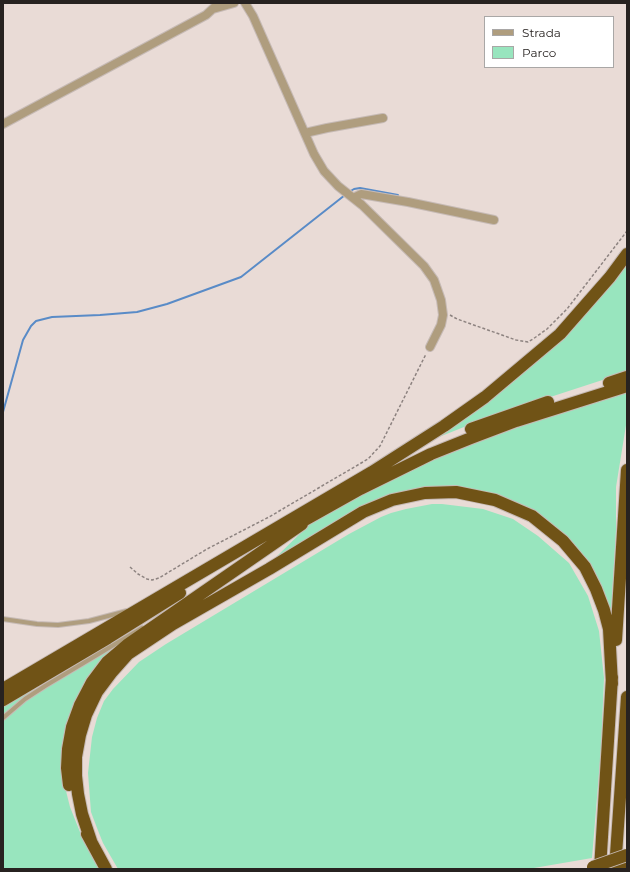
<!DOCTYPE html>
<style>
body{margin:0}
#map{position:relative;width:630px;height:872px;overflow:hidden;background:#e9dbd6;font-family:Montserrat,sans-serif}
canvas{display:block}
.frame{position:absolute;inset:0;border:4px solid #272220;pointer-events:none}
.legend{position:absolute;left:484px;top:16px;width:130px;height:52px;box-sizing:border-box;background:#fff;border:1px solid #a9a7a6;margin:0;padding:5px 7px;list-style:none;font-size:12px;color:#272220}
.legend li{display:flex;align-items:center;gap:8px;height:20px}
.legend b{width:20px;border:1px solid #a9a7a6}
</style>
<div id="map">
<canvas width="630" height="872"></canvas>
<div class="frame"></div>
<ul class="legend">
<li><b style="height:5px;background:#af9d7e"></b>Strada</li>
<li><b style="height:11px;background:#98e5be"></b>Parco</li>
</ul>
</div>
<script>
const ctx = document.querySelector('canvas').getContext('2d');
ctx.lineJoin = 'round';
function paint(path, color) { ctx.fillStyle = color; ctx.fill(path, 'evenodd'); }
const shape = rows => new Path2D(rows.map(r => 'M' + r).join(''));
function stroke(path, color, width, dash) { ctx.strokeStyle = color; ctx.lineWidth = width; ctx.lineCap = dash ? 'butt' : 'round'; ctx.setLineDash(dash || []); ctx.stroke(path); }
paint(shape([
 [627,265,627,372,489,417,434,439,496,394,538,361,578,322],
 [627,392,627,419,616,487,616,530,611,613,570,543,480,492,364,507,274,559,312,522,372,488,442,455,563,411],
 [432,504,442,504,483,509,513,519,538,536,569,563,588,596,599,631,604,678,601,749,592,858,528,869,118,869,103,843,97,828,91,812,88,773,92,737,97,718,104,701,113,689,139,662,166,644,349,534,381,517,391,513,406,509],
 [113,648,95,668,82,689,65,731,62,752,62,775,70,807,82,837,100,869,3,869,3,706]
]), '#98e5be');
stroke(shape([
 [349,192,354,189,360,188,398,195],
 [3,412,23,340,31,326,36,321,52,317,100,315,137,312,167,304,241,277,345,195]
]), '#598bc7', 2);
const lane = shape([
 [3,619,37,624,58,625,89,621,127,611],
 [3,718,25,699,45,686,142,628]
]);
const street = shape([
 [245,3,253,16,314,154,324,171,338,186,362,205,424,266,434,280,441,300,443,315,441,325,430,347],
 [213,9,234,3],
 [3,124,206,15,219,3],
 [305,133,327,128,383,118],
 [353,198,361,194,367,195,408,202,494,220]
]);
const highway = shape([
 [609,383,627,377],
 [471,429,548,402],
 [294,526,360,489,431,454,471,438,516,421,627,386],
 [616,640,627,470],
 [3,689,372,472,444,426,485,397,560,334,610,277,627,254],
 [3,700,108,638,180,593],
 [69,785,67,768,68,749,72,727,80,705,92,682,107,662,127,645,302,524],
 [87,834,106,869],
 [91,841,82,814,78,794,76,776,76,757,80,735,86,715,97,692,112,672,128,654,173,624,269,569,363,512,392,500,425,493,456,492,495,500,532,516,563,541,585,567,596,589,604,610,609,629,612,684],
 [600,869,612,677],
 [615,869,627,697],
 [622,869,627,867]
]);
stroke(lane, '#c6bab5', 6);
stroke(street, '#c6bab5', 10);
stroke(highway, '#c6bab5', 14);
stroke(shape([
 [450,315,457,319,516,340,528,342,533,339,547,329,567,309,627,231],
 [130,567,138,574,147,579,152,580,159,578,207,549,269,517,368,459,380,446,426,354]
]), '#8d8380', 1.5, [3, 2]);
stroke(lane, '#af9d7e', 4);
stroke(street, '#af9d7e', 8);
stroke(highway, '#705316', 12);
const highwayBridge = shape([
 [593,867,627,855]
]);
stroke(highwayBridge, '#c6bab5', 14, []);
stroke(highwayBridge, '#705316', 12);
</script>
